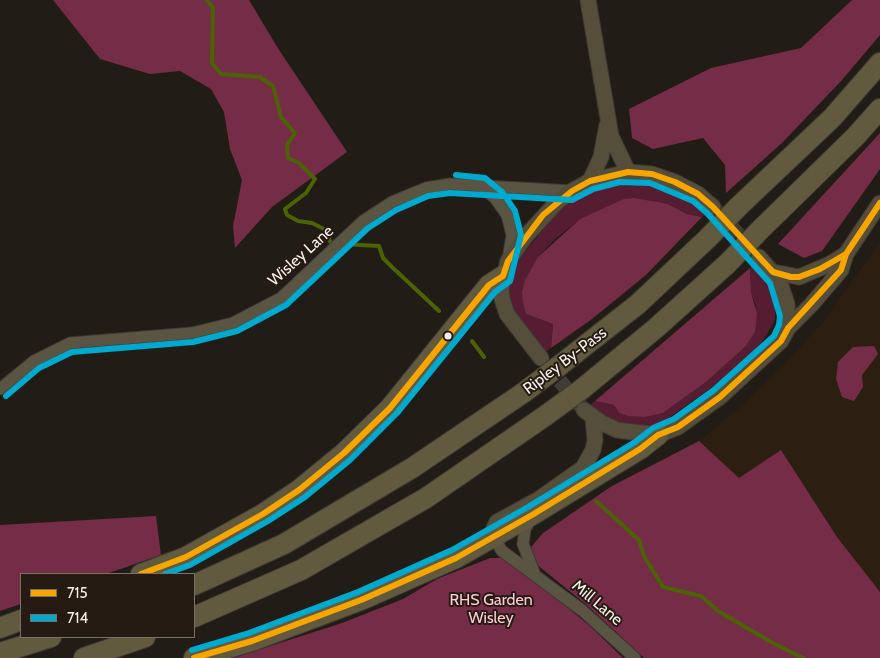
<!DOCTYPE html>
<style>
body{margin:0}
#map{position:relative;width:880px;height:658px;overflow:hidden;background:#221c16;font-family:Cabin,sans-serif}
canvas{display:block}
.legend{position:absolute;left:20px;top:573px;width:175px;height:65px;box-sizing:border-box;background:#261b12;border:1px solid #7a7068;margin:0;padding:6px 9px;list-style:none;font-size:15px;color:#f7f0e9}
.legend li{display:flex;align-items:center;gap:10px;height:25px}
.legend b{width:25px;border:1px solid #7a7068}
</style>
<div id="map">
<canvas width="880" height="658"></canvas>
<ul class="legend">
<li><b style="height:6px;background:#f7a600"></b>715</li>
<li><b style="height:6px;background:#00a9ce"></b>714</li>
</ul>
</div>
<script>
const ctx = document.querySelector('canvas').getContext('2d');
ctx.lineJoin = 'round';
function paint(path, color) { ctx.fillStyle = color; ctx.fill(path, 'evenodd'); }
const shape = rows => new Path2D(rows.map(r => 'M' + r).join(''));
function stroke(path, color, width, dash) { ctx.strokeStyle = color; ctx.lineWidth = width; ctx.lineCap = dash ? 'butt' : 'round'; ctx.setLineDash(dash || []); ctx.stroke(path); }
function drawText(font, color, halo, rows, align = 'center') {
  ctx.font = font + ' Cabin,sans-serif'; ctx.lineWidth = 4; ctx.setLineDash([]); ctx.textBaseline = 'middle'; ctx.strokeStyle = halo; ctx.fillStyle = color; for (const [text, x, y, turn = 0] of rows) {
    ctx.save(); ctx.translate(x, y); ctx.rotate((+turn || 0) * Math.PI / 180); ctx.textAlign = isNaN(turn) ? turn : align; if (halo) ctx.strokeText(text, 0, 0); ctx.fillText(text, 0, 0); ctx.restore();
  }
}
paint(shape([
 [880,242,880,592,837,537,781,450,739,478,699,441,738,409,780,369,824,321]
]), '#2c1f12');
paint(shape([
 [641,181,663,186,688,196,709,212,702,217,687,214,668,204,580,219,554,240,538,257,526,314,553,324,551,348,544,353,509,306,508,287,513,271,521,257,555,215,573,199,591,190,616,182],
 [755,263,772,289,775,301,775,320,761,344,733,372,666,420,653,427,639,428,610,420,589,406,595,401,614,405,619,413,645,417,663,413,706,382,745,347,756,306,751,292,750,268]
]), '#561c31');
paint(shape([
 [53,0,249,0,279,50,347,152,272,207,235,248,233,226,242,180,230,149,224,112,211,89,180,71,150,74,100,59],
 [852,0,880,0,880,35,842,80,782,143,726,193,725,165,703,138,653,149,632,138,629,109,711,68,801,48],
 [880,133,880,169,822,251,804,258,778,244],
 [634,198,668,204,687,214,702,217,646,275,592,319,551,348,553,324,526,314,523,303,522,292,525,280,538,257,580,219,624,199],
 [750,268,751,292,757,314,755,332,745,347,706,382,663,413,645,417,628,416,619,413,614,405,595,401],
 [874,346,878,354,862,375,863,387,854,401,842,397,836,379,838,362,853,347],
 [699,441,739,478,781,450,837,537,880,592,880,658,644,658,588,606,536,564,531,547,543,533,612,486],
 [156,516,161,555,106,574,21,574,21,604,0,611,0,525],
 [490,558,504,558,528,575,590,626,623,658,233,658,342,623,403,599,437,579]
]), '#752c46');
stroke(shape([
 [207,0,213,8,212,63,221,74,260,77,273,86,281,117,295,133,287,145,288,158,299,163,315,179,306,193,285,209,287,215,298,221,312,223,324,229,331,243,335,244],
 [342,244,379,246,383,258,392,267,439,311],
 [472,341,484,357],
 [596,501,639,540,644,556,663,587,701,596,718,611,771,642,803,658]
]), '#4b6205', 4);
stroke(shape([
 [713,207,759,257],
 [545,363,584,410]
]), '#423c36', 15, [15, 8]);
const street = shape([
 [481,186,495,198,507,215,512,235,508,260],
 [0,389,34,361,70,343,192,333,233,323,281,298,363,221,392,202,426,188,450,184,572,191],
 [532,517,525,529,523,544,534,572],
 [494,538,502,551,583,611,635,658]
]);
const secondary = shape([
 [588,0,611,136,628,172],
 [590,181,601,157,607,125],
 [773,272,799,277,830,264,846,254],
 [788,328,811,305,841,270,846,254,880,203],
 [541,358,507,314,502,299,501,287,508,261,525,237,557,202,572,191,590,181,628,172,652,174,675,182,698,194,713,207],
 [584,410,602,423,617,430,658,435,678,427,720,397,781,341,788,328,787,304,781,286,778,279,759,257],
 [494,538,494,528,497,522,539,499,583,468,593,450,595,440,593,418]
]);
const highway = shape([
 [739,206,832,118,880,63],
 [760,230,856,136,880,109],
 [559,366,638,304,708,238],
 [582,389,656,328,727,264],
 [141,574,186,557,263,514,299,490,344,453,390,408,489,285,503,276],
 [194,585,284,544,412,468,523,393],
 [194,617,301,570,426,498,545,416],
 [0,628,21,620],
 [0,653,51,637],
 [84,658,145,637],
 [194,658,252,641,361,600,456,558,532,515,640,449,658,435]
]);
stroke(street, '#3f3a34', 13);
stroke(secondary, '#3f3a34', 17);
stroke(highway, '#3f3a34', 22);
stroke(street, '#5a5543', 11);
stroke(secondary, '#554e3a', 15);
stroke(highway, '#625a3f', 20);
const highwayBridge = shape([
 [708,238,739,206],
 [727,264,760,230],
 [523,393,559,366],
 [545,416,582,389]
]);
stroke(highwayBridge, '#3f3a34', 22, []);
stroke(highwayBridge, '#625a3f', 20);
stroke(shape([
 [141,574,186,557,263,514,299,490,344,453,390,408,489,285,503,276,508,261,543,215,572,191,590,181,628,172,652,174,675,182,698,194,713,207,773,272,791,277,799,277,820,269,846,254,880,203],
 [194,658,252,641,361,600,456,558,532,515,640,449,658,435,678,427,720,397,781,341,788,328,841,270,846,254]
]), '#f7a600', 6);
stroke(shape([
 [6,396,39,368,72,352,193,342,237,331,286,305,368,228,396,210,428,196,450,193,572,200,593,189,620,182,650,183,693,201,707,213,770,283,780,316,779,325,774,336,714,390,674,419,653,428,635,442,528,507,452,550,358,592,249,633,192,650],
 [165,574,190,565,268,521,305,497,350,460,397,413,495,292,510,281,521,235,515,211,502,192,485,178,456,175]
]), '#00a9ce', 6);
for (const [x, y, r, color] of [
 [448,336,4.5,"#f7f0e9"]
]) { const dot = new Path2D(); dot.arc(x, y, r, 0, 2 * Math.PI); ctx.fillStyle = color; ctx.fill(dot); stroke(dot, '#261b12', 2); }
drawText('16px', '#f7f0e9', '#261b12', [
 ["Wisley Lane",301,256,-42],
 ["Ripley By-Pass",565,361,-37],
 ["Mill Lane",597,603,40]
]);
drawText('16px', '#fdcbd8', '#261b12', [
 ["RHS Garden",491,600],
 ["Wisley",491,618]
]);
</script>
